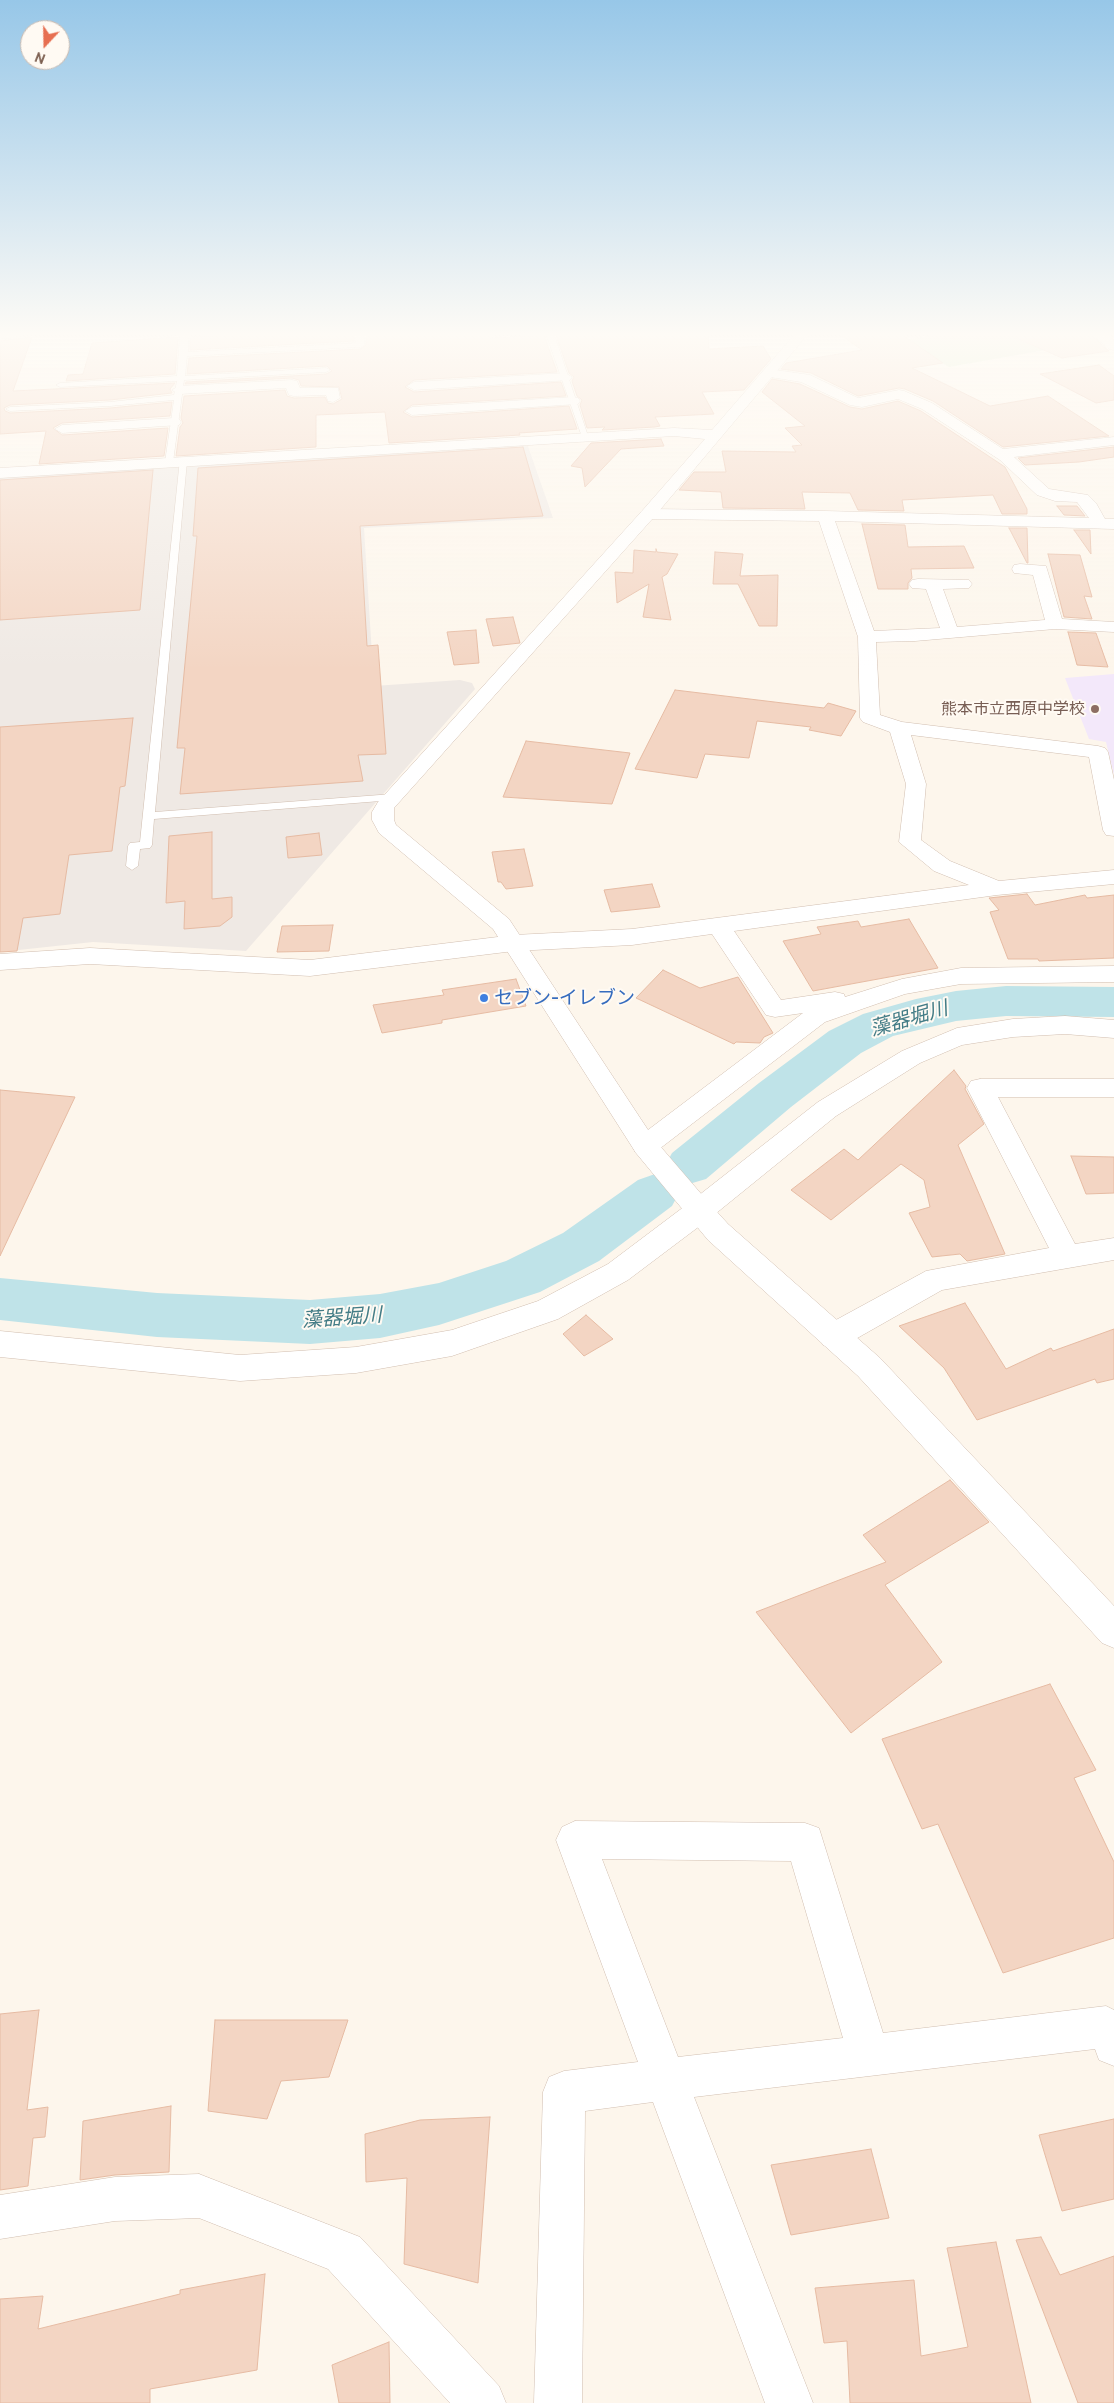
<!DOCTYPE html>
<meta charset="utf-8">
<style>
body{margin:0}
#map{position:relative;width:1114px;height:2403px;overflow:hidden;background:#fdf6ec;font-family:Cabin,sans-serif}
canvas{display:block}
.north{position:absolute;left:20px;top:20px;width:50px;height:50px;box-sizing:border-box;background:#fffaf3;border:1px solid #cabbb1;border-radius:50%;rotate:201deg;font-size:14px;font-weight:700;line-height:20px;text-align:center;color:#7a5c4d}
.north::after{content:'';display:block;margin:auto;width:18px;height:22px;background:#e76f51;clip-path:polygon(50% 0,100% 100%,50% 72%,0 100%)}
</style>
<div id="map">
<canvas width="1114" height="2403"></canvas>
<div class="north">N</div>
</div>
<script>
const ctx = document.querySelector('canvas').getContext('2d');
ctx.lineJoin = 'round';
function paint(path, color) { ctx.fillStyle = color; ctx.fill(path, 'evenodd'); }
const shape = rows => new Path2D(rows.map(r => 'M' + r).join(''));
function stroke(path, color, width, dash) { ctx.strokeStyle = color; ctx.lineWidth = width; ctx.lineCap = dash ? 'butt' : 'round'; ctx.setLineDash(dash || []); ctx.stroke(path); }
function drawText(font, color, halo, rows, align = 'center') {
  ctx.font = font + ' Cabin,"Noto Sans JP",sans-serif'; ctx.lineWidth = 4; ctx.setLineDash([]); ctx.textBaseline = 'middle'; ctx.strokeStyle = halo; ctx.fillStyle = color; for (const [text, x, y, turn = 0] of rows) {
    ctx.save(); ctx.translate(x, y); ctx.rotate((+turn || 0) * Math.PI / 180); ctx.textAlign = isNaN(turn) ? turn : align; if (halo) ctx.strokeText(text, 0, 0); ctx.fillText(text, 0, 0); ctx.restore();
  }
}
paint(shape([
 [528,446,553,518,364,528,374,686,460,680,472,683,475,689,246,951,93,942,0,952,0,477]
]), '#efe9e4');
paint(shape([
 [1114,674,1114,775,1106,742,1089,739,1065,678]
]), '#f3e8fa');
paint(shape([
 [938,334,1094,334,1102,340,949,367,905,340]
]), '#d8ecc9');
paint(shape([
 [1006,986,1114,987,1114,1017,1006,1016,956,1021,893,1036,861,1053,791,1107,706,1179,689,1184,672,1179,665,1166,672,1153,759,1083,829,1031,863,1014,916,999,956,991,1006,986],
 [655,1174,672,1180,679,1193,672,1206,599,1261,540,1292,439,1325,380,1338,310,1344,157,1337,0,1320,0,1278,157,1293,310,1300,380,1294,439,1283,506,1261,563,1233,638,1180,655,1174]
]), '#bfe3e8');
const building = shape([
 [248,334,354,334,354,341,190,350,190,337,248,334],
 [366,334,492,334,492,338,544,335,557,372,414,380,405,387,414,392,561,382,566,396,412,405,403,412,412,417,569,406,577,429,519,433,520,435,389,443,385,412,316,415,316,447,176,456,180,427,183,423,181,418,184,396,285,390,287,396,294,398,325,397,328,403,333,404,342,399,339,387,301,386,299,380,292,378,185,384,186,382,326,374,332,371,327,366,187,374,189,358,360,349,366,345,366,334],
 [708,334,709,349,763,346,771,359,744,390,702,392,714,414,655,417,660,426,655,427,602,430,605,427,587,428,580,405,582,400,577,396,572,381,574,377,569,373,556,335,708,334],
 [839,334,901,334,943,363,912,368,990,406,1048,396,1109,436,1003,447,933,401,905,389,899,388,858,396,811,373,781,369,786,363,862,350,839,334],
 [1007,334,1090,334,1109,351,1062,358,1007,334],
 [32,337,13,391,175,383,170,389,172,393,110,400,10,405,4,408,5,411,10,413,110,408,172,402,170,416,62,423,53,428,62,435,168,428,164,456,39,464,46,431,0,434,0,341,32,337],
 [178,337,175,374,66,381,68,375,83,374,92,343,178,337],
 [1099,365,1114,376,1114,400,1096,403,1040,374,1099,365],
 [772,379,800,384,850,407,862,409,898,401,921,411,1005,467,1027,509,1027,514,1002,514,993,495,902,500,904,511,858,510,850,493,802,492,805,509,723,508,721,492,679,490,694,472,726,472,722,451,796,452,792,446,802,445,785,428,805,426,762,392,772,379],
 [661,439,664,446,621,449,585,487,582,468,571,466,591,443,661,439],
 [523,447,543,516,360,526,367,646,378,645,386,754,358,755,363,781,180,794,185,748,177,748,197,536,193,536,198,468,523,447],
 [1114,447,1114,457,1079,462,1025,465,1018,458,1114,447],
 [153,470,140,610,0,620,0,480,153,470],
 [1057,506,1077,506,1085,516,1064,515,1057,506],
 [862,524,905,525,908,547,964,546,974,568,911,569,912,578,908,583,908,589,878,589,862,524],
 [1009,528,1027,528,1028,563,1027,563,1009,528],
 [1074,530,1090,530,1091,554,1074,530],
 [656,549,657,552,678,554,667,574,662,577,671,620,643,617,649,584,617,603,615,572,633,573,634,550,656,552,656,549],
 [715,552,743,554,740,576,778,575,777,626,759,626,738,584,713,584,715,552],
 [1048,554,1080,555,1092,597,1084,596,1092,619,1064,617,1048,554],
 [513,617,520,643,493,646,486,619,513,617],
 [476,630,479,663,454,665,447,632,476,630],
 [1068,632,1096,633,1108,667,1077,665,1068,632],
 [675,690,824,708,828,703,856,711,841,736,809,730,811,727,757,721,749,758,705,754,697,778,635,769,675,690],
 [133,718,125,786,120,787,112,851,69,855,60,914,23,918,17,951,0,952,0,727,133,718],
 [526,741,630,753,612,804,503,797,526,741],
 [212,832,212,899,232,897,232,917,220,926,184,929,185,901,166,903,169,836,212,832],
 [319,833,322,855,288,858,286,837,319,833],
 [524,849,533,886,506,889,501,882,498,882,492,852,524,849],
 [652,884,660,907,611,912,604,890,652,884],
 [1027,894,1035,905,1085,895,1087,898,1114,895,1114,958,1039,961,1038,959,1008,959,990,912,999,910,989,898,1027,894],
 [909,919,938,968,813,991,783,941,821,934,817,927,858,921,861,927,909,919],
 [333,925,329,951,277,952,282,926,333,925],
 [663,970,700,988,738,977,773,1033,764,1037,760,1043,736,1042,734,1044,636,998,663,970],
 [516,979,526,1006,442,1020,442,1023,382,1033,373,1005,444,995,442,990,516,979],
 [954,1070,966,1086,965,1089,984,1124,958,1145,1005,1254,967,1261,960,1254,932,1257,909,1213,930,1207,924,1180,901,1164,831,1220,791,1190,844,1149,858,1160,954,1070],
 [0,1090,75,1097,0,1256,0,1090],
 [1071,1156,1114,1157,1114,1193,1086,1194,1071,1156],
 [965,1303,1006,1369,1051,1348,1053,1351,1114,1329,1114,1379,1097,1383,1095,1379,977,1420,944,1368,899,1326,965,1303],
 [586,1315,613,1339,584,1356,563,1334,586,1315],
 [950,1480,989,1522,885,1585,942,1662,851,1733,756,1612,886,1562,863,1535,950,1480],
 [1050,1684,1096,1770,1074,1778,1114,1862,1114,1938,1003,1973,938,1824,922,1829,882,1739,1050,1684],
 [39,2010,27,2110,48,2107,45,2137,33,2138,28,2186,0,2190,0,2014,39,2010],
 [215,2020,348,2020,329,2077,281,2081,267,2119,208,2111,215,2020],
 [171,2106,169,2172,115,2175,80,2180,83,2121,171,2106],
 [490,2117,478,2283,404,2264,407,2178,366,2182,365,2134,420,2120,490,2117],
 [1114,2119,1114,2199,1062,2211,1039,2135,1114,2119],
 [871,2149,889,2218,791,2235,771,2165,871,2149],
 [1041,2237,1060,2275,1114,2256,1114,2403,1078,2403,1016,2240,1041,2237],
 [996,2242,1031,2403,850,2403,847,2341,824,2343,815,2288,914,2280,921,2356,968,2347,947,2248,996,2242],
 [265,2274,257,2370,150,2389,150,2403,0,2403,0,2299,43,2296,38,2329,180,2294,180,2290,265,2274],
 [389,2342,390,2403,339,2403,332,2365,389,2342]
]);
paint(building, '#f3d5c3');
stroke(building, '#e6bba3', 1);
const service = shape([
 [180,334,188,334,188,352,356,343,356,334,364,334,364,345,360,347,187,356,185,376,326,368,330,370,326,372,184,380,173,462,169,464,165,462,174,400,110,406,10,411,6,409,10,407,110,402,174,395,177,381,60,387,56,385,60,383,177,376,180,334],
 [546,334,554,334,589,439,582,437,546,334],
 [180,459,187,461,155,812,393,794,399,797,393,800,154,819,152,845,150,848,140,849,138,866,132,870,126,866,128,846,130,843,140,842,180,459]
]);
const minor = shape([
 [0,334,21,334,15,338,0,339,0,334],
 [1092,334,1106,334,1114,340,1114,350,1109,349,1092,334],
 [769,369,810,375,858,398,899,390,904,391,932,403,1003,449,1114,437,1114,445,1014,457,1049,489,1088,495,1096,503,1105,519,1114,519,1114,529,835,521,874,631,940,628,926,589,912,588,909,584,912,580,918,579,969,580,972,584,969,588,943,589,957,627,1045,620,1033,575,1014,573,1012,569,1014,565,1020,564,1046,566,1062,619,1114,622,1114,632,1055,629,915,641,876,642,880,715,902,722,1098,746,1105,748,1108,752,1114,780,1114,836,1106,835,1103,830,1089,757,911,735,926,784,921,840,950,861,999,881,1114,870,1114,884,997,895,734,931,781,1000,835,992,844,994,845,997,902,979,961,968,1114,966,1114,982,961,984,905,994,825,1022,654,1153,645,1156,636,1153,632,1146,636,1139,803,1013,775,1017,766,1015,712,934,632,945,514,951,310,976,90,964,0,970,0,954,90,948,310,960,514,935,632,929,969,885,934,871,899,842,906,784,890,732,863,722,860,718,858,637,819,521,648,519,642,517,640,514,642,511,648,509,825,511,1089,518,1077,502,1055,501,1037,495,1000,460,922,409,898,399,862,407,850,405,801,382,764,376,762,373,769,369],
 [565,373,572,377,570,380,414,390,407,386,414,382,565,373],
 [292,380,297,381,300,388,338,388,340,398,333,402,328,401,326,395,294,396,289,395,286,388,179,394,172,390,179,386,292,380],
 [573,397,578,398,580,401,578,404,412,415,405,411,412,407,573,397],
 [174,418,179,419,181,422,179,425,62,433,55,429,62,425,174,418],
 [1065,1016,1114,1020,1114,1038,1065,1034,1013,1037,962,1045,920,1063,836,1116,709,1219,628,1280,558,1319,452,1356,356,1373,240,1381,0,1357,0,1331,240,1355,356,1347,452,1330,538,1301,608,1264,689,1203,818,1102,902,1051,957,1028,1013,1019,1065,1016],
 [980,1079,1114,1079,1114,1097,998,1097,1075,1244,1114,1238,1114,1260,942,1290,845,1345,834,1349,823,1345,819,1336,823,1327,926,1271,1049,1248,967,1088,971,1081,980,1079],
 [575,1821,805,1823,819,1828,883,2033,1106,2006,1114,2010,1114,2066,1099,2060,1095,2049,694,2097,813,2403,765,2403,653,2102,585,2111,582,2403,534,2403,543,2092,549,2077,564,2071,638,2062,556,1840,562,1827,575,1821],
 [602,1859,791,1861,843,2038,678,2057,602,1859],
 [199,2174,360,2237,499,2386,506,2403,450,2403,328,2269,199,2218,115,2221,0,2239,0,2195,115,2177,199,2174]
]);
const tertiary = shape([
 [795,334,808,334,654,517,394,808,394,820,396,825,509,919,654,1139,709,1203,728,1224,880,1358,1114,1606,1114,1648,1102,1643,858,1376,708,1240,636,1153,493,929,379,833,372,820,372,812,378,802,642,511,705,439,674,436,0,478,0,468,674,428,712,430,795,334]
]);
stroke(service, '#d1beb0', 1);
stroke(minor, '#d1beb0', 1);
stroke(tertiary, '#d1beb0', 1);
paint(service, '#fff');
paint(minor, '#fff');
paint(tertiary, '#fff');
const sky = ctx.createLinearGradient(0, 0, 0, 670);
sky.addColorStop(0, '#97c7e8');
sky.addColorStop(0.5, '#fefbf6');
sky.addColorStop(1, '#fefbf600');
ctx.fillStyle = sky;
ctx.fillRect(0, 0, 1114, 670);
for (const [x, y, r, color] of [
 [1095,709,5,"#8d6e63"],
 [484,998,5,"#3f7fe0"]
]) { const dot = new Path2D(); dot.arc(x, y, r, 0, 2 * Math.PI); ctx.fillStyle = color; ctx.fill(dot); stroke(dot, '#fffaf3', 2); }
drawText('16px', '#785e54', '#fffaf3', [
 ["熊本市立西原中学校",1085,709]
], 'right');
drawText('19px', '#366cbe', '#fffaf3', [
 ["セブン-イレブン",494,998]
], 'left');
drawText('italic 20px', '#437c86', '#fffaf3', [
 ["藻器堀川",909,1019,-16],
 ["藻器堀川",342,1318,-4]
]);
</script>
